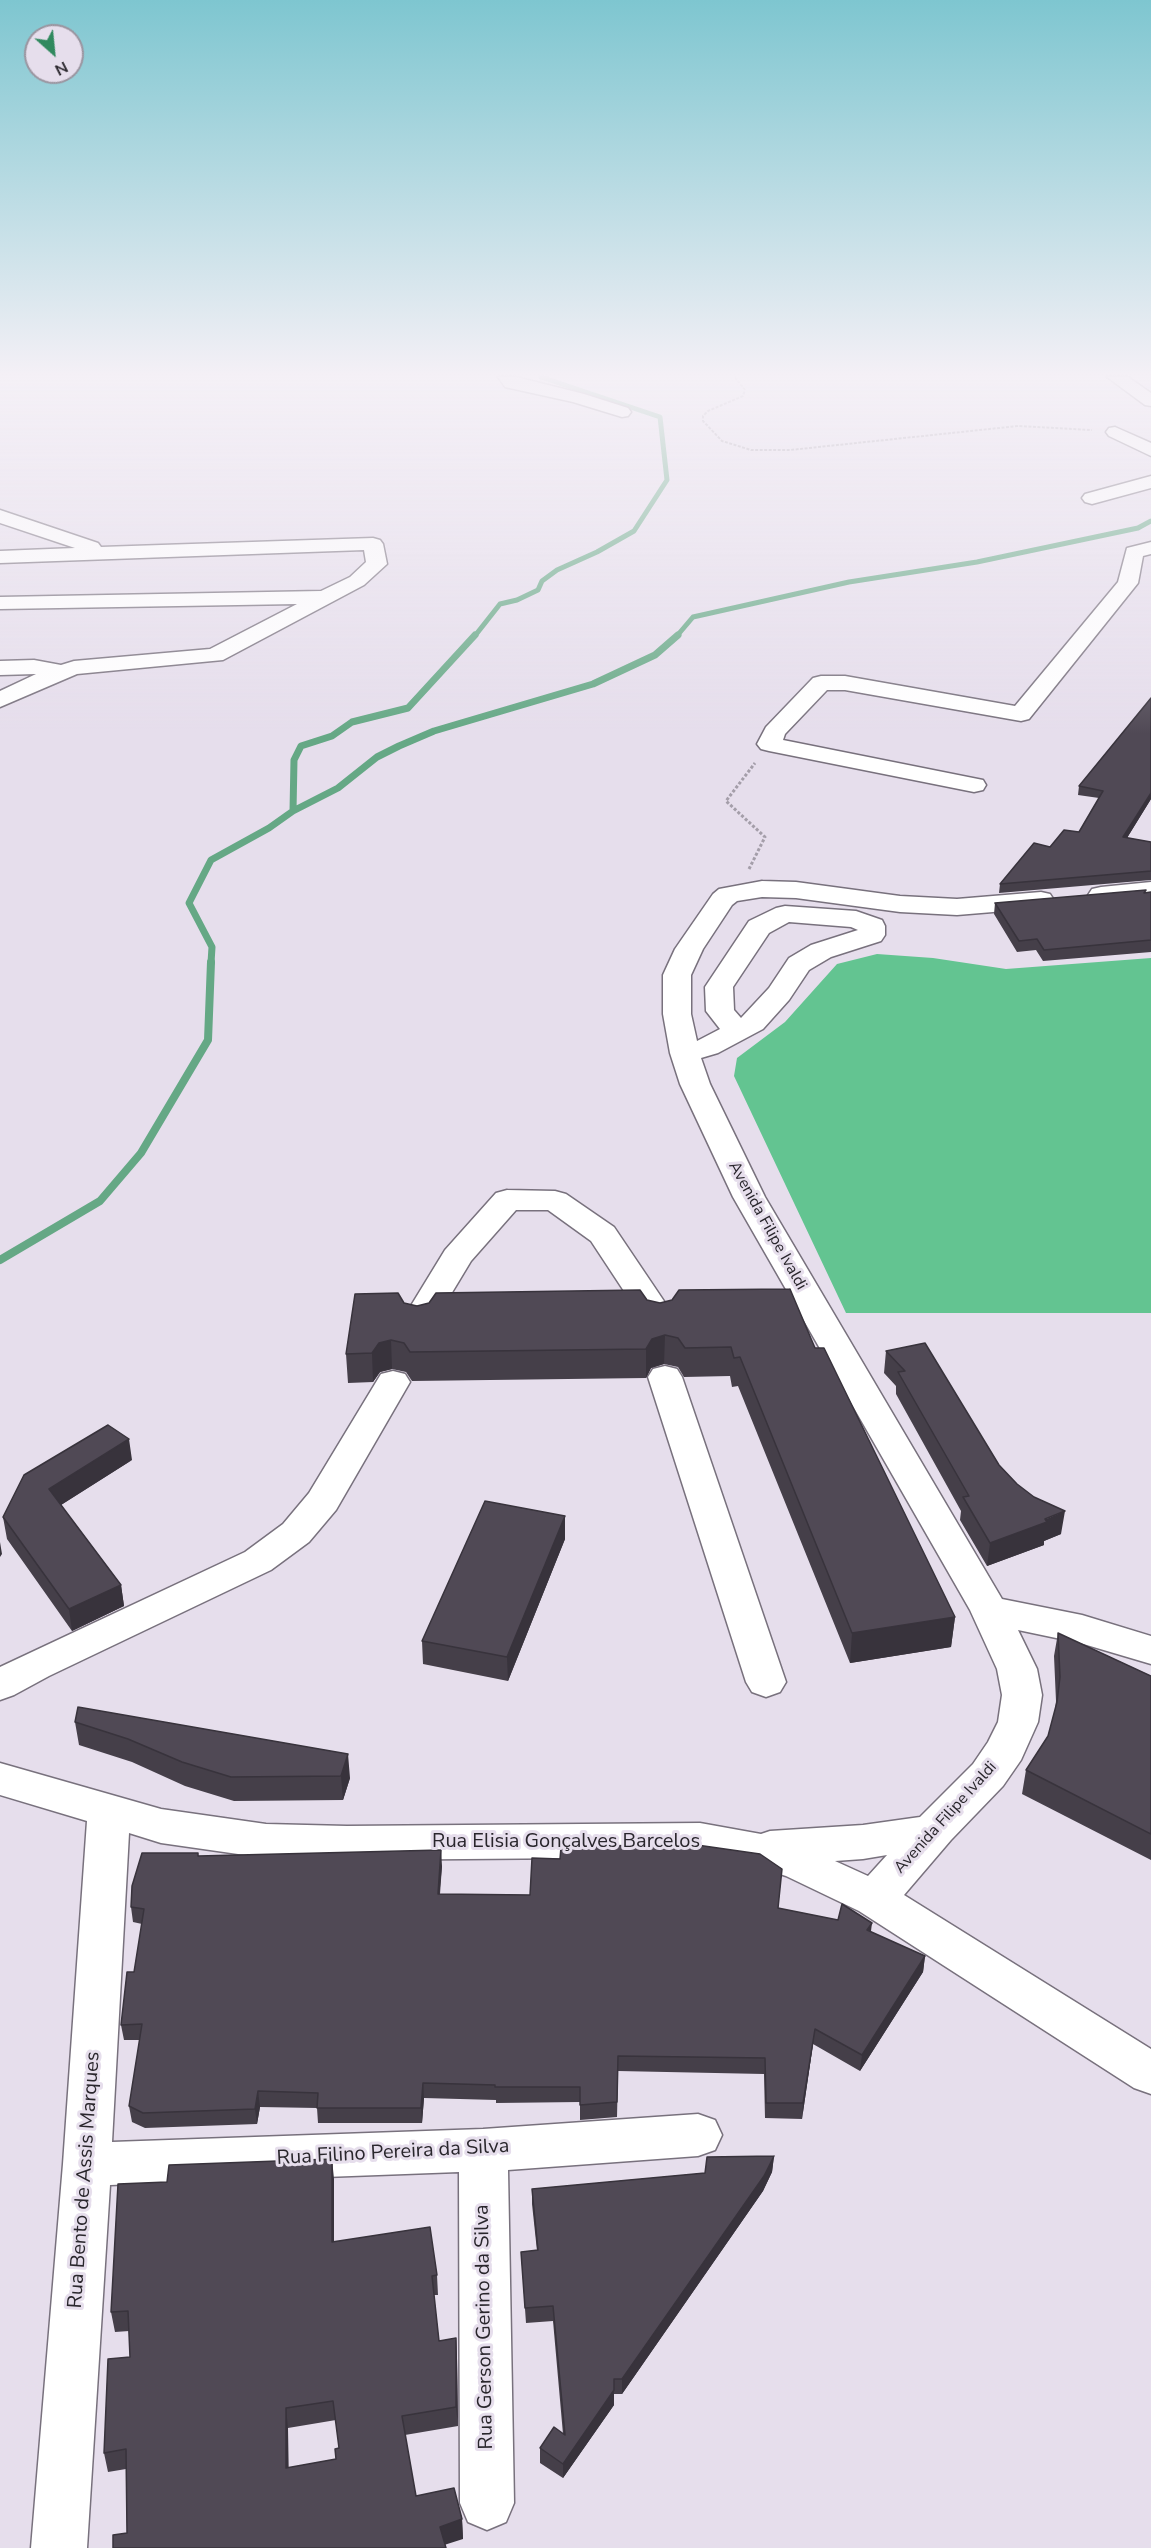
<!DOCTYPE html>
<meta charset="utf-8">
<style>
body{margin:0}
#map{position:relative;width:1151px;height:2548px;overflow:hidden;background:#e6deec;font-family:"Nunito Sans",sans-serif}
canvas{display:block}
.north{position:absolute;left:24px;top:24px;width:60px;height:60px;box-sizing:border-box;background:#e6deec;border:2px solid #9a949f;border-radius:50%;rotate:153deg;font-size:16px;font-weight:700;line-height:24px;text-align:center;color:#29262c}
.north::after{content:'';display:block;margin:auto;width:21px;height:27px;background:#30895e;clip-path:polygon(50% 0,100% 100%,50% 72%,0 100%)}
</style>
<div id="map">
<canvas width="1151" height="2548"></canvas>
<div class="north">N</div>
</div>
<script>
const ctx = document.querySelector('canvas').getContext('2d');
ctx.lineJoin = 'round';
function paint(path, color) { ctx.fillStyle = color; ctx.fill(path, 'evenodd'); }
const shape = rows => new Path2D(rows.map(r => 'M' + r).join(''));
function stroke(path, color, width, dash) { ctx.strokeStyle = color; ctx.lineWidth = width; ctx.lineCap = dash ? 'butt' : 'round'; ctx.setLineDash(dash || []); ctx.stroke(path); }
function drawText(font, color, halo, rows, align = 'center') {
  ctx.font = font + ' "Nunito Sans",sans-serif'; ctx.lineWidth = 6; ctx.setLineDash([]); ctx.textBaseline = 'middle'; ctx.strokeStyle = halo; ctx.fillStyle = color; for (const [text, x, y, turn = 0] of rows) {
    ctx.save(); ctx.translate(x, y); ctx.rotate((+turn || 0) * Math.PI / 180); ctx.textAlign = isNaN(turn) ? turn : align; if (halo) ctx.strokeText(text, 0, 0); ctx.fillText(text, 0, 0); ctx.restore();
  }
}
paint(shape([
 [877,954,933,958,1006,969,1151,958,1151,1313,846,1313,734,1076,737,1058,785,1022,837,964]
]), '#63c491');
stroke(shape([
 [474,637,500,604,517,600,538,590,542,581,557,570,597,552,634,531,667,480,660,417,541,377],
 [676,637,693,617,849,582,977,562,1138,528,1151,521]
]), '#65a885', 5);
stroke(shape([
 [293,811,338,788,377,757,399,746,434,731,593,684,655,655,678,635],
 [211,963,212,947,189,903,211,860,269,828,293,811,294,760,301,746,332,736,352,722,408,708,475,635]
]), '#65a885', 7);
stroke(shape([
 [0,1260,100,1201,141,1153,208,1040,211,962]
]), '#65a885', 8);
const minor = shape([
 [498,377,516,377,584,394,628,408,631,412,628,416,622,417,573,402,505,387,498,377],
 [1115,427,1151,443,1151,456,1109,436,1106,432,1109,428,1115,427],
 [1151,476,1151,488,1092,504,1085,502,1082,498,1085,494,1151,476],
 [0,510,98,543,101,547,373,538,380,540,383,544,387,564,364,585,223,660,77,674,0,707,0,691,36,674,0,675,0,661,34,660,61,665,74,661,210,649,297,604,0,609,0,597,321,591,350,577,366,562,364,550,0,563,0,551,75,548,0,523,0,510],
 [1151,542,1151,554,1143,556,1138,583,1029,719,1021,721,845,690,827,690,785,734,783,740,983,780,986,785,983,790,974,792,769,751,761,749,757,744,766,727,813,678,821,676,845,676,1015,706,1118,582,1127,548,1151,542],
 [762,881,796,882,900,896,957,899,1041,892,1050,894,1054,900,1050,906,1041,908,957,915,900,912,796,898,762,897,737,901,732,905,703,949,691,975,691,1014,697,1041,720,1029,706,1011,705,987,749,921,776,908,785,906,856,911,882,920,885,926,885,935,881,941,831,957,809,970,789,1000,763,1029,718,1053,701,1058,710,1084,765,1197,1002,1599,1082,1615,1151,1636,1151,1664,1080,1643,1018,1630,1037,1669,1042,1695,1038,1722,1021,1760,1003,1786,951,1840,904,1895,1151,2049,1151,2094,1134,2088,859,1911,786,1876,755,1866,700,1857,347,1860,266,1858,161,1843,129,1833,112,2142,483,2129,698,2114,715,2120,722,2135,715,2150,698,2156,508,2170,514,2503,506,2522,487,2530,468,2522,460,2503,459,2172,110,2185,87,2548,31,2548,63,2164,87,1821,0,1795,0,1763,161,1809,266,1824,347,1826,700,1823,761,1834,770,1831,863,1825,920,1817,973,1764,988,1742,998,1722,1002,1695,997,1669,970,1610,733,1197,680,1084,670,1053,663,1014,663,975,675,949,713,894,719,889,762,881],
 [789,922,851,927,858,930,811,945,789,958,769,988,741,1018,734,1010,733,987,769,933,789,922],
 [887,1855,868,1876,835,1861,863,1859,887,1855],
 [1151,882,1151,898,1101,903,1092,901,1088,895,1092,889,1101,887,1151,882],
 [507,1190,555,1191,566,1194,614,1227,676,1319,671,1326,659,1329,647,1326,591,1241,548,1210,516,1210,471,1261,430,1329,418,1332,406,1329,401,1322,445,1250,496,1193,507,1190],
 [665,1366,677,1369,682,1377,786,1682,780,1692,766,1697,752,1692,746,1682,648,1377,653,1369,665,1366],
 [393,1371,405,1374,410,1382,336,1510,309,1542,271,1570,49,1676,14,1695,0,1700,0,1667,245,1552,283,1524,309,1493,381,1374,393,1371]
]);
const major = shape([
 [1107,377,1128,377,1151,393,1151,406,1145,405,1107,377]
]);
stroke(minor, '#78717d', 3);
stroke(major, '#78717d', 3);
stroke(shape([
 [735,377,745,390,743,396,708,411,703,416,703,421,722,441,751,450,790,450,1018,426,1092,430]
]), '#a49ea9', 2, [3, 1.5]);
stroke(shape([
 [749,869,765,837,726,801,755,763]
]), '#a49ea9', 3, [3, 2]);
paint(minor, '#fff');
paint(major, '#fff');
paint(shape([
 [1079,786,1151,799,1127,838,1151,842,1151,880,999,893,1000,884,1050,847,1079,832,1099,798,1078,795],
 [1151,892,1151,952,1043,961,1036,950,1017,952,994,914,995,903],
 [647,1300,815,1348,955,1617,951,1647,850,1663,738,1386,732,1387,730,1376,684,1377,678,1367,664,1364,651,1368,646,1378,412,1381,406,1372,392,1369,380,1372,373,1382,348,1383,346,1354,404,1303,417,1306],
 [886,1351,999,1465,1061,1534,1044,1541,1044,1545,987,1566,960,1520,961,1511,896,1394,896,1386,884,1373],
 [132,1460,61,1505,121,1585,124,1606,72,1631,7,1539,3,1517],
 [565,1516,565,1539,508,1681,423,1664,422,1641],
 [1058,1633,1151,1676,1151,1860,1022,1794,1026,1770,1048,1736,1055,1711,1056,1701,1054,1656],
 [75,1722,350,1778,343,1800,234,1801,185,1786,132,1762,79,1745],
 [199,1856,442,1866,440,1894,530,1895,782,1869,778,1908,871,1932,925,1956,923,1972,860,2071,813,2044,802,2119,765,2118,764,2074,618,2071,617,2117,580,2120,580,2102,496,2103,496,2100,424,2098,422,2123,318,2123,317,2108,260,2107,257,2124,145,2128,132,2122,129,2106,140,2040,124,2040,121,2025,134,1972,142,1924,133,1922,131,1907],
 [774,2156,772,2172,763,2191,622,2394,614,2394,614,2405,563,2478,540,2463,540,2448,563,2434,553,2321,526,2323,521,2252,537,2251,532,2204,532,2189,705,2173],
 [334,2179,334,2241,437,2275,438,2295,434,2295,439,2341,456,2338,457,2358,458,2426,405,2435,416,2496,462,2519,463,2539,127,2533,126,2469,108,2472,104,2453,130,2357,129,2331,115,2332,111,2312],
 [336,2420,339,2448,335,2449,336,2459,288,2468,288,2428]
]), '#453f49');
paint(shape([
 [1151,793,1151,799,1122,846,1123,837],
 [665,1335,664,1364,651,1368,646,1378,646,1349,652,1339],
 [391,1340,392,1369,380,1372,373,1382,372,1353,379,1343],
 [129,1439,132,1460,53,1510,49,1489],
 [1065,1511,1061,1534,1044,1541,1044,1545,987,1566,990,1543],
 [565,1516,565,1539,508,1681,507,1657],
 [0,1542,2,1554,0,1557],
 [121,1585,124,1606,72,1631,69,1609],
 [955,1617,951,1647,850,1663,852,1633],
 [348,1754,350,1778,343,1800,341,1776],
 [441,1850,442,1866,438,1909,438,1894],
 [872,1923,870,1939,867,1930],
 [925,1956,923,1972,860,2071,862,2055],
 [815,2029,813,2044,802,2119,803,2103],
 [423,2083,424,2098,422,2123,421,2108],
 [258,2091,260,2107,257,2124,255,2109],
 [774,2156,772,2172,763,2191,622,2394,622,2379],
 [332,2159,334,2179,334,2261,332,2242],
 [456,2338,457,2358,458,2426,456,2407],
 [614,2390,614,2405,563,2478,563,2464],
 [286,2408,288,2428,289,2488,286,2468],
 [462,2519,463,2539,441,2546,440,2527]
]), '#38333c');
const building = shape([
 [1151,698,1151,793,1123,837,1151,842,1151,871,1000,884,1034,843,1050,847,1064,830,1079,832,1103,791,1079,786,1151,698],
 [1146,890,1144,893,1151,892,1151,940,1044,950,1037,939,1019,941,995,903,1146,890],
 [790,1289,815,1348,824,1348,955,1617,852,1633,740,1357,734,1358,731,1347,685,1348,678,1338,665,1335,652,1339,646,1349,410,1352,404,1343,391,1340,379,1343,372,1353,346,1354,355,1294,398,1293,404,1303,417,1306,429,1303,436,1293,640,1290,647,1300,660,1303,672,1300,679,1290,790,1289],
 [925,1343,999,1465,1017,1484,1034,1497,1065,1511,1045,1519,1047,1522,990,1543,963,1497,969,1496,898,1372,905,1371,886,1351,925,1343],
 [108,1425,129,1439,49,1489,121,1585,69,1609,3,1517,24,1475,108,1425],
 [485,1501,565,1516,507,1657,422,1641,485,1501],
 [1058,1633,1151,1676,1151,1834,1026,1770,1048,1736,1057,1702,1060,1677,1058,1633],
 [78,1707,348,1754,341,1776,231,1777,182,1762,128,1739,75,1722,78,1707],
 [690,1844,760,1854,782,1869,778,1908,838,1920,842,1904,872,1923,867,1930,925,1956,862,2055,815,2029,803,2103,766,2103,765,2058,618,2056,617,2102,580,2105,580,2087,495,2087,495,2085,423,2083,421,2108,317,2108,318,2093,258,2091,255,2109,143,2113,129,2106,142,2024,121,2025,127,1972,134,1972,144,1909,131,1907,132,1886,142,1853,198,1853,198,1856,441,1850,438,1894,530,1895,532,1858,560,1859,561,1847,690,1844],
 [774,2156,764,2176,622,2379,614,2379,614,2390,563,2464,540,2448,554,2427,565,2435,553,2306,525,2308,521,2252,538,2250,532,2189,705,2173,707,2157,774,2156],
 [332,2159,332,2242,430,2227,437,2275,432,2276,439,2341,456,2338,456,2407,402,2416,416,2496,454,2488,462,2519,440,2527,446,2548,113,2548,113,2535,127,2533,126,2449,104,2453,108,2359,130,2357,128,2311,111,2312,118,2184,167,2182,169,2165,332,2159],
 [333,2401,339,2448,335,2449,336,2459,286,2468,286,2408,333,2401]
]);
paint(building, '#504955');
stroke(building, '#38333c', 1.5);
const sky = ctx.createLinearGradient(0, 0, 0, 734);
sky.addColorStop(0, '#7ec6d0');
sky.addColorStop(0.51, '#f4f0f6');
sky.addColorStop(1, '#f4f0f600');
ctx.fillStyle = sky;
ctx.fillRect(0, 0, 1151, 734);
drawText('16px', '#29262c', '#e6deec', [
 ["Avenida Filipe Ivaldi",767,1226,61],
 ["Avenida Filipe Ivaldi",946,1818,-48]
]);
drawText('20px', '#29262c', '#e6deec', [
 ["Rua Elisia Gonçalves Barcelos",566,1842],
 ["Rua Filino Pereira da Silva",393,2153,-3],
 ["Rua Bento de Assis Marques",85,2180,-86],
 ["Rua Gerson Gerino da Silva",485,2327,-91]
]);
</script>
